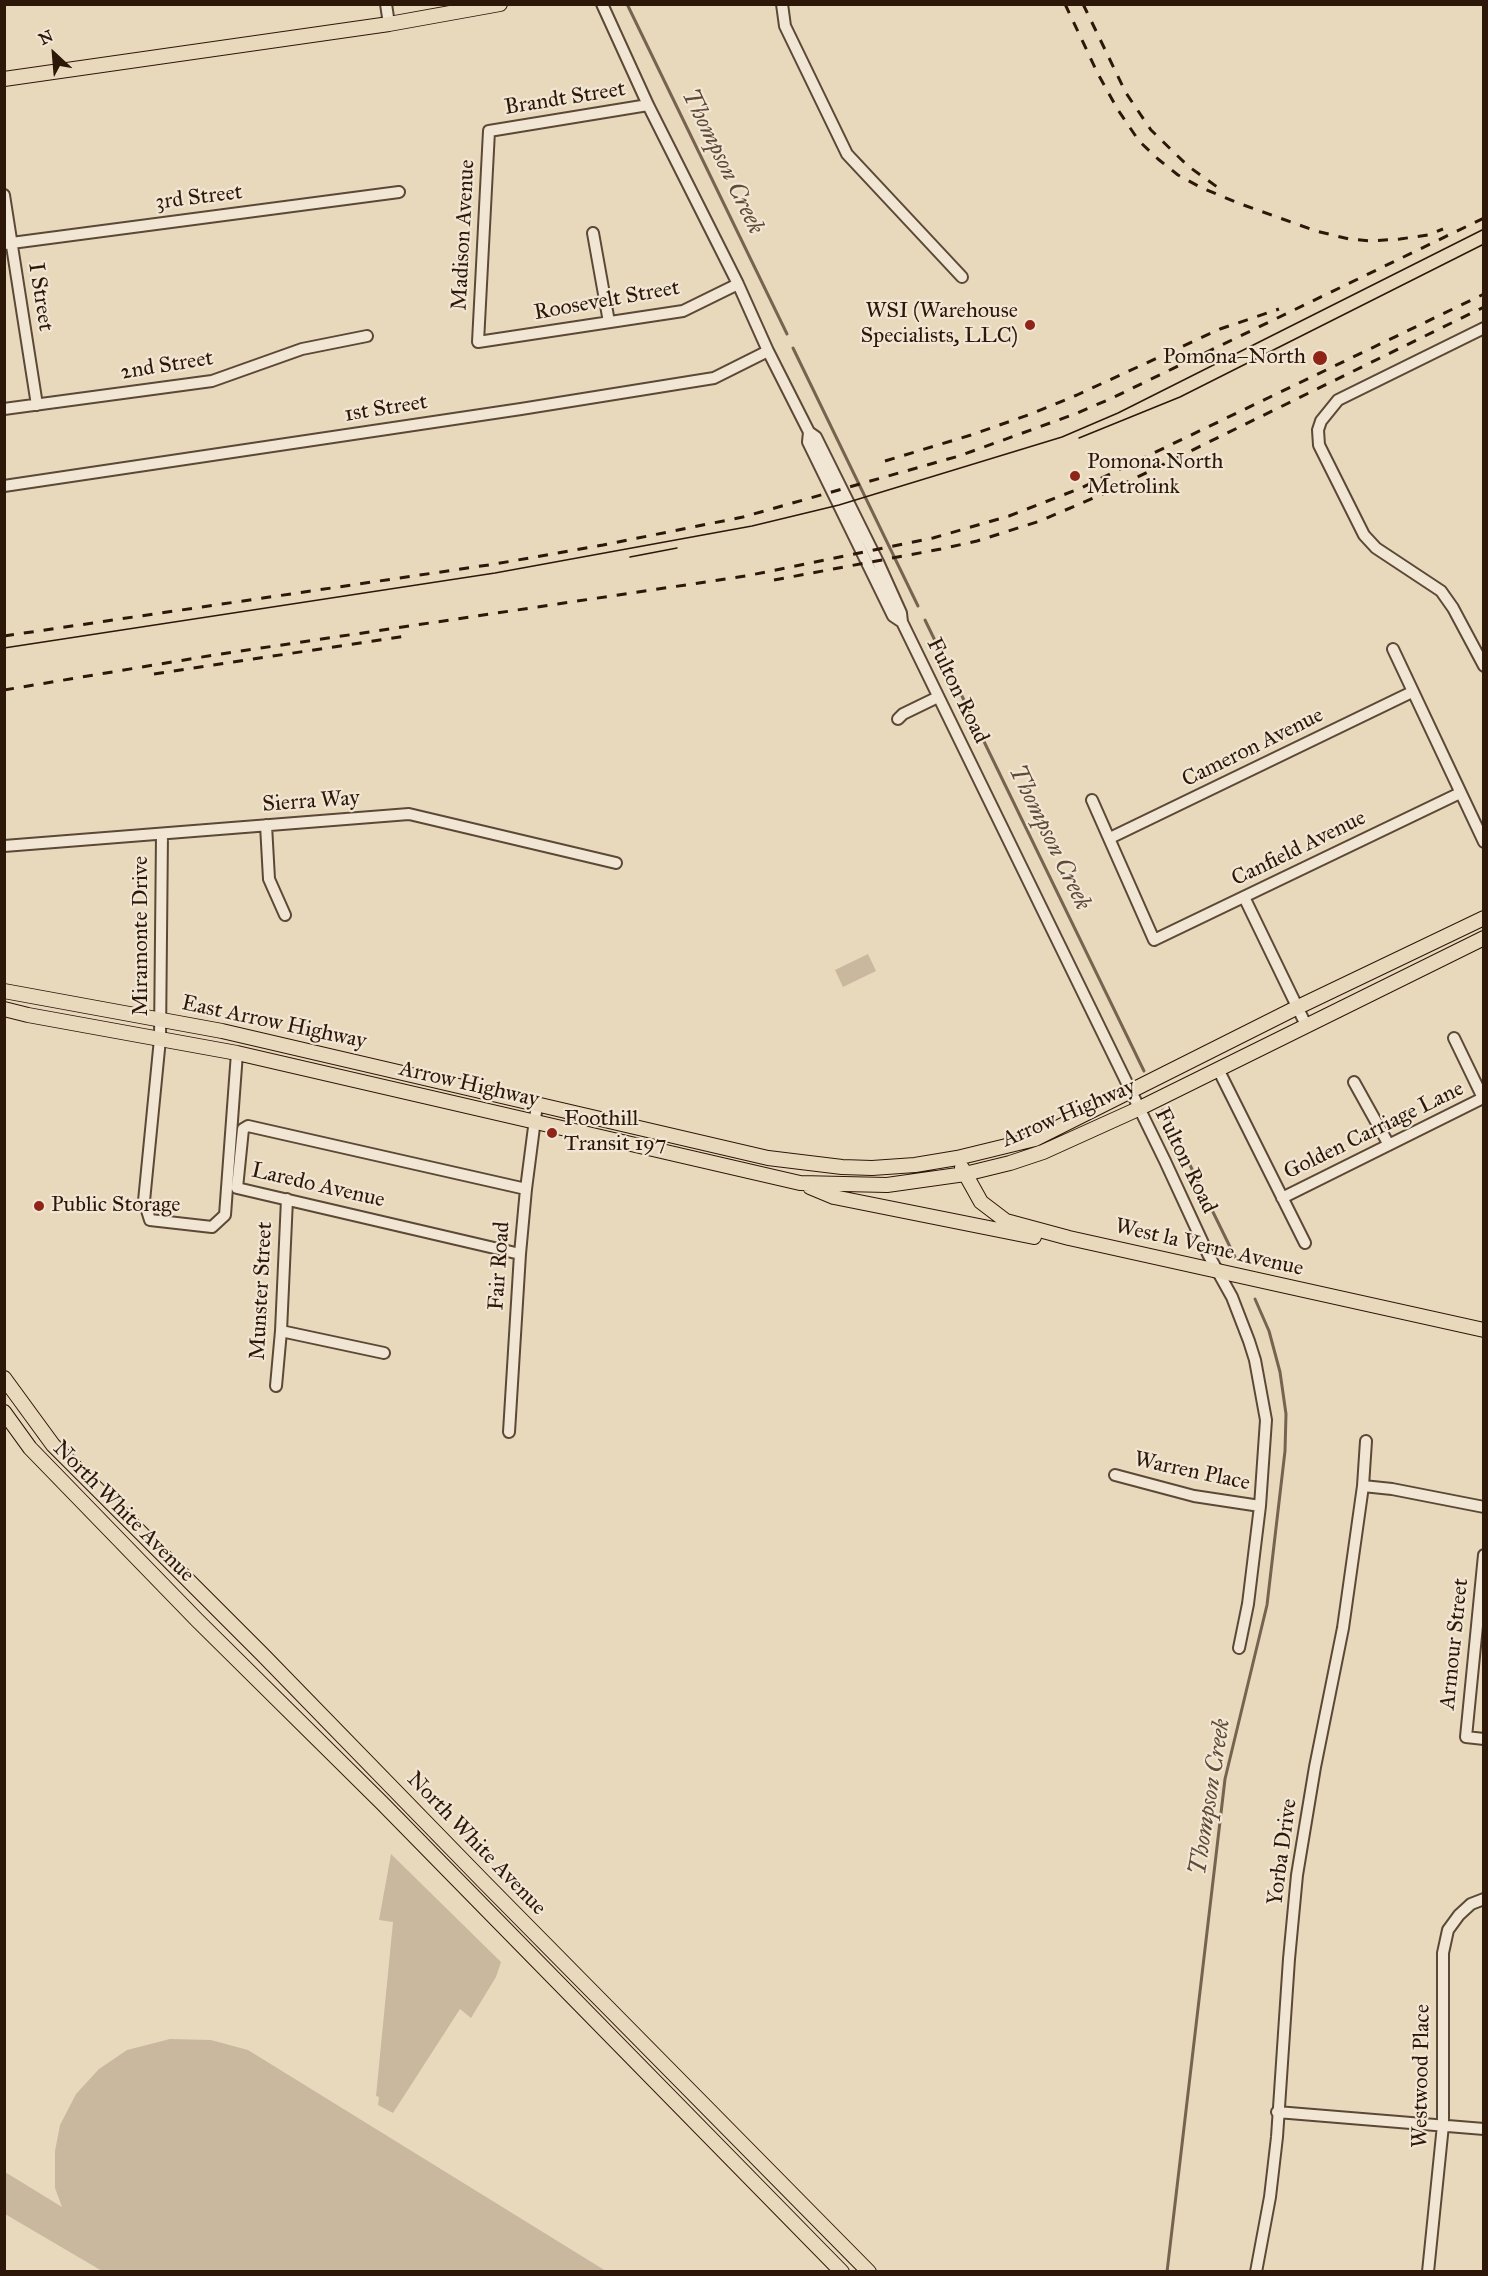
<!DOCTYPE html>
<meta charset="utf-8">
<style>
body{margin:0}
#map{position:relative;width:1488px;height:2276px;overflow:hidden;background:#e9d9bc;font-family:"IM FELL Great Primer",serif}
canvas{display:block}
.frame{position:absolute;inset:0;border:6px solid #2d1709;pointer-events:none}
.north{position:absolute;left:24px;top:24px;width:60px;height:60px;-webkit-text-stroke:4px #f1e6d3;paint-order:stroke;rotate:334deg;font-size:16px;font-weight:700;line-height:24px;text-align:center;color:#2d1709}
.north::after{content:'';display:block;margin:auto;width:21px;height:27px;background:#2d1709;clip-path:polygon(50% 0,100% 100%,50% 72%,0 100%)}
</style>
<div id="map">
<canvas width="1488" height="2276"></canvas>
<div class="frame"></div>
<div class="north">N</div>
</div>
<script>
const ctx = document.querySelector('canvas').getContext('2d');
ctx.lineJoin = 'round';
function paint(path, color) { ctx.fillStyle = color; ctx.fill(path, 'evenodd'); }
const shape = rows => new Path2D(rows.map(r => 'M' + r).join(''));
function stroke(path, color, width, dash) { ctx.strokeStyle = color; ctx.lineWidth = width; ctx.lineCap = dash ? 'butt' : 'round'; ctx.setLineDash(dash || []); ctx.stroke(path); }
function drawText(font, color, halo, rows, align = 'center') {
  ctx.font = font + ' "IM FELL Great Primer",serif'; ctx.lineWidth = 4.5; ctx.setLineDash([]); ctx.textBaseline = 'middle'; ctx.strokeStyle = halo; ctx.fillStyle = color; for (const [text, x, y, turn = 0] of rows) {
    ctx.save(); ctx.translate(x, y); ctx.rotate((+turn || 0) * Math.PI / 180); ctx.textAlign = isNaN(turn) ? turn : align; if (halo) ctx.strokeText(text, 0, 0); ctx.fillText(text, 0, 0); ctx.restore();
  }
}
paint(shape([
 [868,954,876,971,843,987,835,970],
 [391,1854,501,1962,496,1977,471,2018,460,2009,393,2113,378,2105,379,2097,376,2096,393,1922,379,1920],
 [170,2039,211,2040,248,2050,606,2271,102,2271,5,2214,5,2172,62,2207,55,2188,55,2151,60,2125,76,2094,99,2069,127,2050]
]), '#c9b89e');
stroke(shape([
 [627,4,787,334],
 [793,348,918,606],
 [925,620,1144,1071],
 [1163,1110,1235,1257],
 [1167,2272,1225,1779,1267,1605,1285,1451,1286,1414,1280,1372,1269,1331,1255,1299]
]), '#776450', 3);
const minor = shape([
 [386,4,389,24],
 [602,4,648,105,738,284,768,351,809,432,816,437,878,562,901,613,902,622,1165,1161,1208,1254,1232,1297,1249,1341,1255,1360,1266,1420,1260,1506,1248,1604,1239,1648],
 [782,4,785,26,847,154,962,277],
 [648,105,489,131,478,342,683,311,738,284],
 [4,195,37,405],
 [593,233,609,322],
 [4,244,399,192],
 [1484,328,1338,400,1321,421,1318,430,1319,445,1364,535,1376,548,1441,591,1453,608,1484,666],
 [4,409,212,381,302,349,367,336],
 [809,432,808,442,893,616,902,622],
 [4,486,521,409,714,378,768,351],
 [1393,649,1484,842],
 [898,719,903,714,938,697],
 [1092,800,1154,940,1460,793],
 [266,825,269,879,285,915],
 [162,834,160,1039,144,1201,150,1220,212,1227,225,1215,237,1053],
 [1110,838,1412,692],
 [4,846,409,814,616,863],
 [1244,897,1306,1025],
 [1218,1069,1305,1243],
 [1354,1082,1389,1145],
 [1282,1198,1483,1098,1454,1038],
 [520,1254,237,1188,243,1129,248,1126,526,1189],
 [281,1331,384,1353],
 [276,1386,281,1331,287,1199],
 [509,1432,520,1254,526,1189,537,1104],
 [1115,1475,1194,1496,1260,1506],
 [1363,1486,1392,1489,1484,1507],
 [1484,1555,1466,1737,1484,1739],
 [1277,2112,1484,2129],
 [1256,2272,1270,2197,1277,2137,1289,1959,1297,1875,1315,1767,1343,1628,1363,1486,1366,1441],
 [1428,2272,1443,2125,1443,1953,1448,1930,1459,1915,1471,1904,1484,1899]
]);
const major = shape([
 [4,79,389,24,500,4],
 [4,991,222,1031,768,1158,842,1167,872,1168,915,1165,957,1158,1035,1139,1296,1008,1484,918],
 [4,1009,28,1015,237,1053,800,1183,887,1185,965,1174,1010,1163,1043,1152,1138,1109,1484,938],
 [962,1168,981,1202,1006,1221,1069,1238,1484,1330],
 [810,1187,834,1197,1034,1237],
 [4,1378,53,1445,263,1655,483,1881,869,2272],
 [4,1412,30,1448,197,1620,382,1803,842,2272]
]);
stroke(minor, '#5c4836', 14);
stroke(major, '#2d1709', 16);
stroke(minor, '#f1e6d3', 10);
stroke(major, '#e9d9bc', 14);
stroke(shape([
 [1079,438,1180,397,1484,244],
 [630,557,677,548],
 [4,648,495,573,752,526,839,505,1062,437,1118,413,1484,229]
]), '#2d1709', 1.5);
stroke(shape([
 [1065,4,1098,74,1118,110,1139,141,1158,159,1178,175,1202,188,1238,203,1316,231,1349,239,1371,241,1400,239,1428,235,1443,229],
 [1083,4,1126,93,1151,130,1188,166,1220,189],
 [885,461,971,435,1031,414,1077,395,1220,329,1279,309],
 [774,580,941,549,977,541,1040,521,1105,493,1484,307],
 [4,636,495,564,603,545,743,517,959,456,1075,414,1110,399,1484,218],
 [154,674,406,636],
 [4,690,214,655,746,576,933,538,1009,516,1081,488,1484,294]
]), '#2d1709', 3, [10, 10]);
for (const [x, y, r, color] of [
 [1030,325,6,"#8f2418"],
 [1320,358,8,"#8f2418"],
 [1075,476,6,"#8f2418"],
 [552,1133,6,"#8f2418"],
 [39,1206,6,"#8f2418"]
]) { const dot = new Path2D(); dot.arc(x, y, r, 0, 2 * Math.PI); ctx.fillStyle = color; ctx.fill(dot); stroke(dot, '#f1e6d3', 2); }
drawText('22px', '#2d1709', '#f1e6d3', [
 ["Brandt Street",565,99,-9],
 ["3rd Street",199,198,-7],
 ["Madison Avenue",464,235,-87],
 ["I Street",40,297,81],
 ["Roosevelt Street",607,301,-10],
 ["2nd Street",167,366,-9],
 ["1st Street",386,409,-9],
 ["Fulton Road",957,691,64],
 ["Cameron Avenue",1253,748,-26],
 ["Sierra Way",311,802,-4],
 ["Canfield Avenue",1299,849,-26],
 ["Miramonte Drive",142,936,-90],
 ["East Arrow Highway",274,1023,12],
 ["Arrow Highway",469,1085,13],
 ["Arrow Highway",1069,1114,-23],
 ["Golden Carriage Lane",1374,1131,-26],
 ["Fulton Road",1185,1161,64],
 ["Laredo Avenue",318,1186,13],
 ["West la Verne Avenue",1209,1248,13],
 ["Fair Road",500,1266,-86],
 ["Munster Street",262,1291,-87],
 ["Warren Place",1192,1472,12],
 ["North White Avenue",123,1512,45],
 ["Armour Street",1455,1644,-84],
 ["North White Avenue",476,1844,46],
 ["Yorba Drive",1283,1852,-82],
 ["Westwood Place",1422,2076,-89]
]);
drawText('22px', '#2d1709', '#f1e6d3', [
 ["WSI (Warehouse",1018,312,"right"],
 ["Specialists, LLC)",1018,337,"right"],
 ["Pomona–North",1306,358,"right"],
 ["Pomona North",1087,463],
 ["Metrolink",1087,488],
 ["Foothill",564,1120],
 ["Transit 197",564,1145],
 ["Public Storage",51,1206]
], 'left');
drawText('italic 24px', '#5f4a38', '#f1e6d3', [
 ["Thompson Creek",722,162,64],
 ["Thompson Creek",1049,838,64],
 ["Thompson Creek",1211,1797,-81]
]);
</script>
